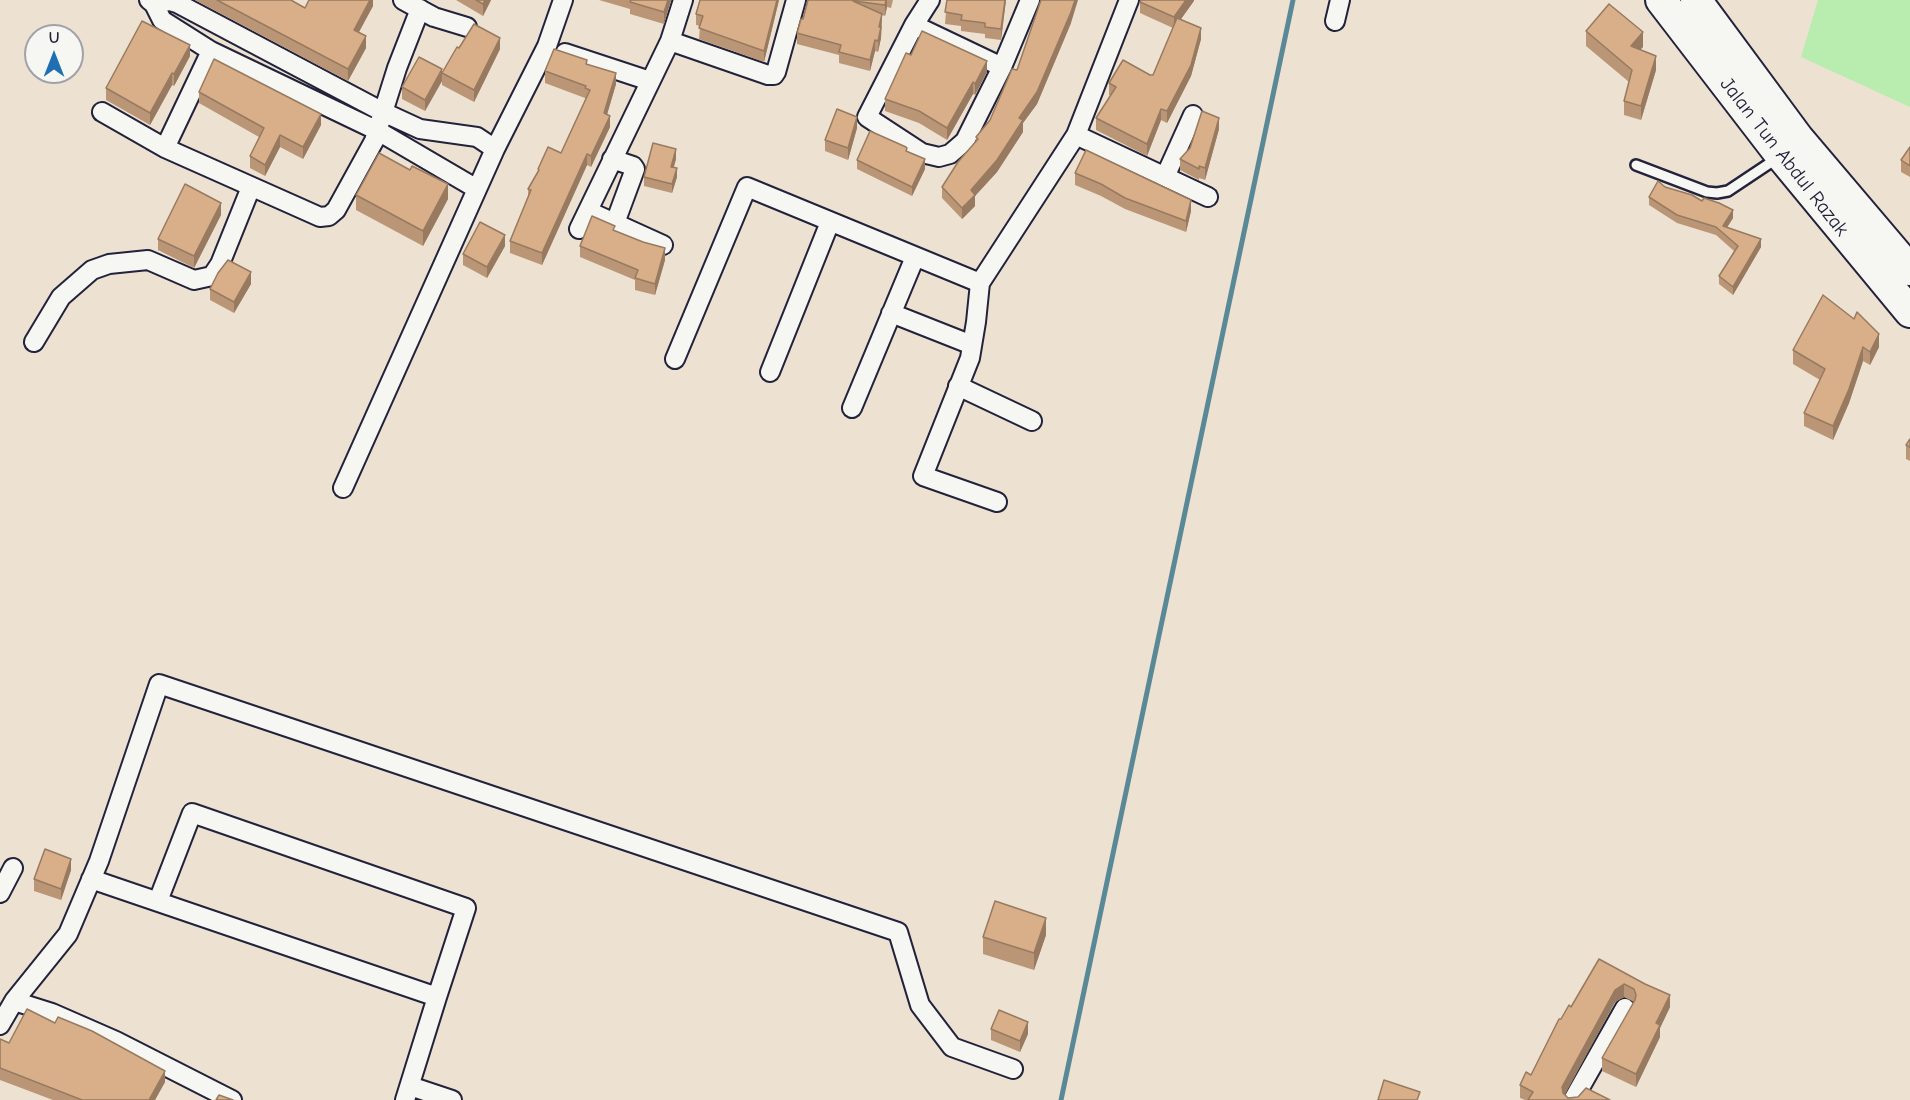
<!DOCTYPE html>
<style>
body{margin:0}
#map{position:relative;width:1910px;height:1100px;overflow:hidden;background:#ede1d2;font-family:"Comic Neue",sans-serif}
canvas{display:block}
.north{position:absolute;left:24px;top:24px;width:60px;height:60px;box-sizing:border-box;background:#f6f6f2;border:2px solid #a1a1a9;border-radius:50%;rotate:0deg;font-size:16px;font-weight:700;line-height:24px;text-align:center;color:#22223b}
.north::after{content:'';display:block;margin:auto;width:21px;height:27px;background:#1f6fb2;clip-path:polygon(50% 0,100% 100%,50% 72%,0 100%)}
</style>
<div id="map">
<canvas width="1910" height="1100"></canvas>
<div class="north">U</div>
</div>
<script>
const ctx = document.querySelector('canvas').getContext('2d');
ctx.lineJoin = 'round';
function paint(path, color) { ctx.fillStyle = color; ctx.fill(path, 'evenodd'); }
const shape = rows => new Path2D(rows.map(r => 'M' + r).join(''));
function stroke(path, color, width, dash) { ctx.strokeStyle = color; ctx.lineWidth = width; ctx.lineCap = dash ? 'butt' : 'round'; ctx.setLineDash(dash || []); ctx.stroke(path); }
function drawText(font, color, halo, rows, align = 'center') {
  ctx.font = font + ' "Comic Neue",sans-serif'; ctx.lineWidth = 6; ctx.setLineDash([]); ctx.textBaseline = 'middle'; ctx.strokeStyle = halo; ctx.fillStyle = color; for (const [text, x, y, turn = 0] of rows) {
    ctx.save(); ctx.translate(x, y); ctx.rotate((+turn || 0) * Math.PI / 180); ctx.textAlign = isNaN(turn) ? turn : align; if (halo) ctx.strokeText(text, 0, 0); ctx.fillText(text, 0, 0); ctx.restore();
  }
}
paint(shape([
 [1818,0,1910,0,1910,107,1801,57]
]), '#b8edaf');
stroke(shape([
 [1061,1100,1293,0]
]), '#598997', 5);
const lane = shape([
 [1636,165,1707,192,1717,193,1728,191,1779,157]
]);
const street = shape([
 [149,0,154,4,162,20,211,51,378,131,477,189],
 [403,0,434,17,467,27],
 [930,0,914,25,867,117,922,153,939,157,950,154,965,141,1002,67,1030,0],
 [154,4,170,1,177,3,383,112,420,129,477,137,495,149],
 [1335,21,1340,0],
 [914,25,1002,67],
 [670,41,768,75,774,75,776,72,796,0],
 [211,51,165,148,320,217,329,216,336,210,374,141,397,68,420,9],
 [565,53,650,81],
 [102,112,165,148],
 [1076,135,1208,197],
 [612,159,633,166,635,169,615,223],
 [1165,177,1193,115],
 [588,211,663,245],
 [579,229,670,41,683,0],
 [980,283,976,322,970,358,923,476,997,502],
 [891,313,972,345],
 [34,342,61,297,92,270,109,264,148,260,194,280,212,276,220,264,251,187],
 [675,359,747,187,980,283,1076,135,1129,0],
 [770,372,830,222],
 [958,386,1032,421],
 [852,408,915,257],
 [343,488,495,149,547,46,563,0],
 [91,879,437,997],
 [0,893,13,868],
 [158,901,192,813,466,908,437,997,405,1100],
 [14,1001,52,1013,116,1041,232,1100],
 [0,1025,14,1001,68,934,99,861,159,684,898,932,920,1005,952,1047,1013,1069],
 [410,1086,452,1100],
 [1573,1100,1625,1008]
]);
const primary = shape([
 [1661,0,1781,156,1910,312],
 [1696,0,1798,138,1910,270]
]);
stroke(lane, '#22223b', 14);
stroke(street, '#22223b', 22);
stroke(primary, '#22223b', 34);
stroke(lane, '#f6f6f2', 9);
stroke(street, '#f6f6f2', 18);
stroke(primary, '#f6f6f2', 30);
paint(shape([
 [195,0,284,0,305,8,373,0,373,6,359,32,366,48,348,81],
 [456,0,491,0,483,16],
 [599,0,671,0,664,24,630,14,630,9],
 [779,0,764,62,699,39,700,26,696,25,696,14],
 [808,0,893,0,891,8,887,7,885,16,882,15,881,38,878,52,875,51,870,71,839,63,839,55,797,44,797,33,803,19],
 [947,0,1006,0,1001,40,985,38,985,34,961,31,961,26,945,24],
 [1194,0,1180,20,1201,39,1191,76,1167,123,1161,120,1147,156,1096,130,1096,118,1111,96,1109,95,1109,83,1153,75,1173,28,1140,13,1140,2],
 [1071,23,1037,104,1023,123,1023,132,997,172,975,196,975,206,962,219,942,198,942,187,976,142,976,137,990,120,1017,70],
 [1586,31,1643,47,1640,49,1656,70,1641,120,1624,115,1624,101,1629,82,1586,46],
 [459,48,500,49,474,102,442,85,442,73],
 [911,55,987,72,975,95,973,94,947,140,919,123,885,111,885,99],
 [190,56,174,86,172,85,150,125,106,100,106,88],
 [587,64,616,84,607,114,610,127,591,167,587,165,542,265,510,253,510,241,528,196,528,189,538,173,538,169,561,153,585,100,585,98,545,83,545,71],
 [442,81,425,111,402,99,402,87],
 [199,92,321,125,303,159,280,147,265,176,250,168,250,156,259,137,199,103],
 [857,128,848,160,825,151,825,140],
 [1219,129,1205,180,1199,178,1199,180,1180,170,1180,159],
 [1910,147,1910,177,1901,172,1901,160],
 [907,151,925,169,912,196,857,169,857,160],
 [676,159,674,167,677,177,672,193,644,186,644,177],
 [1075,173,1191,211,1186,232,1125,209,1101,196,1075,185],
 [1665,187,1702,201,1733,218,1727,227,1761,247,1733,295,1719,284,1719,276,1734,251,1716,235,1677,223,1649,205,1649,197],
 [356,195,448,199,423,246,356,210],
 [221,215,194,268,158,250,158,239],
 [615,231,665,260,655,295,635,290,635,280,580,257,580,246],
 [505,246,487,278,463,265,463,254],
 [251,284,234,313,210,300,210,289],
 [1879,347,1870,365,1863,361,1849,403,1833,440,1804,426,1804,413,1820,380,1793,364,1793,350],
 [1910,439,1910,461,1906,459,1906,445],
 [71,870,61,900,34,891,34,879],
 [1046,935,1034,970,983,954,983,937],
 [1599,959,1670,1007,1660,1028,1660,1037,1636,1087,1602,1071,1602,1058,1634,1002,1624,997,1615,1002,1565,1094,1568,1098,1610,1100,1525,1100,1520,1098,1520,1085,1531,1075,1561,1019,1571,1007],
 [991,1029,1028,1034,1020,1052,991,1040],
 [0,1039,9,1043,165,1082,155,1100,53,1100,0,1080]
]), '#ba9676');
paint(shape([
 [370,0,373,0,373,6,354,41,354,30],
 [485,0,491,0,483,16,483,4],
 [668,0,671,0,664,24,664,12],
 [777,0,779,0,764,62,764,51],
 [886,0,887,0,887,7,885,16,885,5],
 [1005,0,1006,0,1001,40,1001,29],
 [1075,0,1078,0,1071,23,1037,104,1023,123,1023,132,997,172,975,196,975,206,962,219,962,208,971,190,1019,118],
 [1186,0,1194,0,1194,1,1174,29,1174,17],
 [882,14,881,38,878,52,879,27],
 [1201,28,1201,39,1191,76,1167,123,1167,111],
 [1643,32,1643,47,1631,60,1631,46],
 [366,36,366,48,348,81,348,69],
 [500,38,500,49,474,102,474,90],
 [875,40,875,51,870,71,870,60],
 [190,45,190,56,174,86,174,74],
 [1656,56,1656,70,1641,120,1641,106],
 [987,61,987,72,975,95,975,84],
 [442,69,442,81,425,111,425,100],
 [172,73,172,85,150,125,150,113],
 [616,73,616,84,604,125,604,113],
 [973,82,973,94,947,140,947,128],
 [1161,109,1161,120,1147,156,1147,144],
 [321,114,321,125,303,159,303,147],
 [610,116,610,127,591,167,591,156],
 [857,117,857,128,848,160,848,148],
 [1219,118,1219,129,1205,180,1205,168],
 [280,135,280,147,265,176,265,165],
 [676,149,676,159,671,176,671,167],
 [587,154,587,165,542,265,542,253],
 [925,159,925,169,912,196,912,187],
 [677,168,677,177,672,193,672,184],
 [448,184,448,199,423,246,423,231],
 [1191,200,1191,211,1186,232,1186,221],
 [221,203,221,215,194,268,194,256],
 [1733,210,1733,218,1723,234,1723,226],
 [505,235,505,246,487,278,487,267],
 [1761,239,1761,247,1733,295,1733,287],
 [665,248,665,260,655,295,655,284],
 [251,272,251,284,234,313,234,302],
 [1879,334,1879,347,1870,365,1870,352],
 [1863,347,1863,361,1849,403,1833,440,1833,426],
 [71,859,71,870,61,900,61,889],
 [1046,918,1046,935,1034,970,1034,953],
 [1624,984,1624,997,1615,1002,1562,1100,1562,1087,1615,990],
 [1670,995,1670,1007,1660,1028,1660,1037,1636,1087,1636,1074,1656,1023],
 [1028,1022,1028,1034,1020,1052,1020,1041],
 [165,1071,165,1082,155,1100,149,1100]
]), '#977a60');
const building = shape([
 [217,0,291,0,305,8,309,0,370,0,354,30,366,36,348,69,217,0],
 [476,0,485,0,483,4,476,0],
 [631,0,668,0,664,12,630,2,631,0],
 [700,0,777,0,764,51,699,28,703,16,696,14,700,0],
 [808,0,886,0,885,5,853,1,882,14,879,27,881,27,878,41,875,40,870,60,839,52,841,45,797,33,801,19,803,19,808,0],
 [947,0,1005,0,1001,29,985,27,985,23,961,20,962,15,945,12,947,0],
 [1041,0,1075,0,1071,12,1037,92,1019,118,1023,120,997,160,971,190,975,195,962,208,942,187,958,162,978,139,976,137,990,120,1012,69,1017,70,1041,0],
 [1141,0,1186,0,1174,17,1140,2,1141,0],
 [1609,4,1643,32,1631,46,1656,56,1641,106,1624,101,1632,70,1586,31,1609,4],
 [1177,18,1201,28,1191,65,1167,111,1161,109,1147,144,1096,118,1116,87,1109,83,1123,60,1150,75,1153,75,1177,18],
 [142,21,190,45,174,74,172,73,150,113,106,88,142,21],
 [474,24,500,38,474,90,442,73,457,47,459,48,474,24],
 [922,31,987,61,975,84,973,82,947,128,919,111,885,99,906,53,911,55,922,31],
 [554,49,587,60,586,64,616,73,604,113,610,116,591,156,587,154,542,253,510,241,531,190,528,189,539,170,538,169,548,147,561,153,590,90,585,88,586,86,545,71,554,49],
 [419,57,442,69,425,100,402,87,419,57],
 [214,59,321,114,303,147,280,135,265,165,250,156,264,128,199,92,214,59],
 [837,109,857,117,848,148,825,140,837,109],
 [1202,111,1219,118,1205,168,1199,166,1199,169,1180,159,1190,148,1202,111],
 [870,131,906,147,907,148,906,151,925,159,912,187,857,160,870,131],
 [653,143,676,149,671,167,677,168,672,184,644,177,653,143],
 [1910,147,1910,166,1901,160,1910,147],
 [1086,150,1191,200,1186,221,1125,198,1101,184,1075,173,1086,150],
 [379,153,410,170,412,166,448,184,423,231,356,195,379,153],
 [1658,181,1665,187,1692,195,1702,201,1704,198,1719,203,1733,210,1723,226,1761,239,1733,287,1719,276,1738,246,1716,227,1677,215,1649,197,1658,181],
 [185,184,221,203,194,256,158,239,185,184],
 [592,216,615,226,613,230,643,242,665,248,655,284,635,278,638,270,580,246,592,216],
 [480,222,505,235,487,267,463,254,480,222],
 [228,260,251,272,234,302,210,289,218,273,228,260],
 [1823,295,1854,319,1857,312,1879,334,1870,352,1863,347,1849,389,1833,426,1804,413,1825,369,1793,350,1823,295],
 [1910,439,1910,447,1906,445,1910,439],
 [45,849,71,859,61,889,34,879,45,849],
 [995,901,1046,918,1034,953,983,937,995,901],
 [1599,959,1645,984,1670,995,1656,1023,1660,1025,1636,1074,1602,1058,1635,1000,1636,995,1634,989,1624,984,1615,990,1562,1087,1563,1093,1568,1098,1578,1097,1586,1088,1610,1100,1528,1100,1533,1092,1520,1085,1526,1072,1531,1075,1559,1019,1561,1019,1569,1005,1571,1007,1599,959],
 [27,1009,55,1023,58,1017,92,1031,165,1071,149,1100,82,1100,0,1068,0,1039,9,1043,27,1009],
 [999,1010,1028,1022,1020,1041,991,1029,999,1010],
 [1384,1080,1420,1092,1417,1100,1378,1100,1384,1080],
 [219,1095,233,1100,216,1100,219,1095]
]);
paint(building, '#d8af89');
stroke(building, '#977a60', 1.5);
drawText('20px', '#22223b', '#f6f6f2', [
 ["Jalan Tun Abdul Razak",1784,157,52]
]);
</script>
